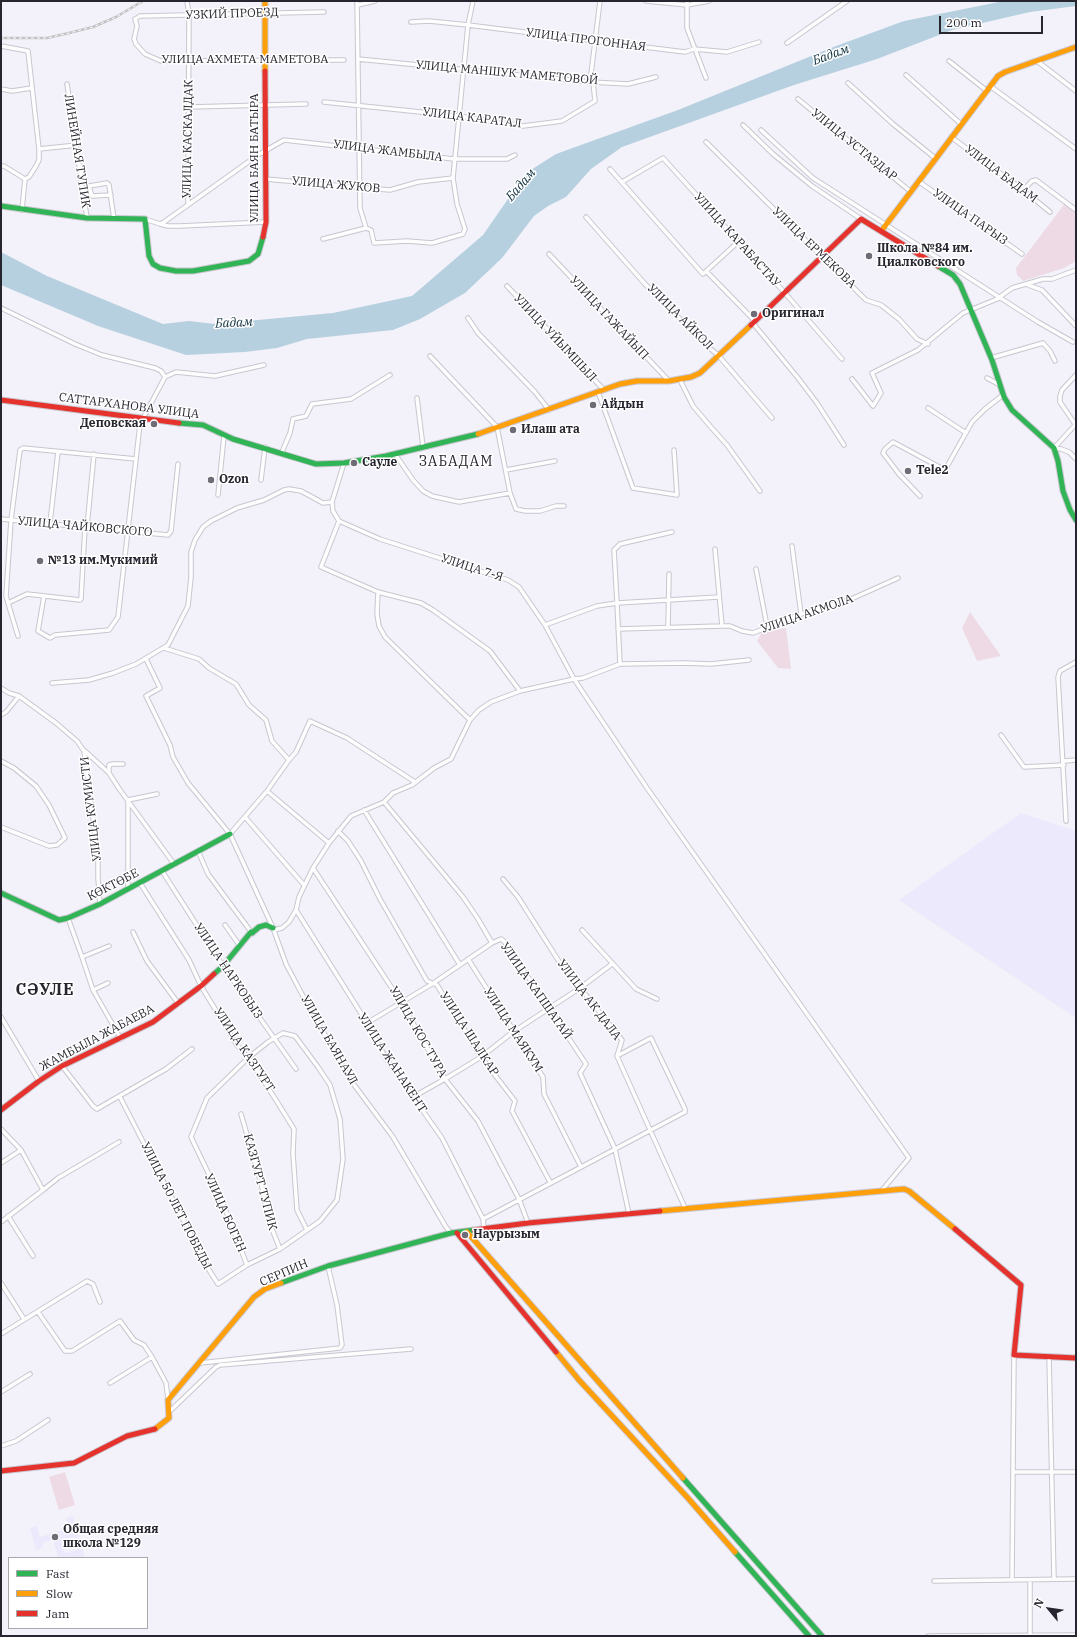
<!DOCTYPE html>
<meta charset="utf-8">
<style>
body{margin:0}
#map{position:relative;width:1077px;height:1637px;overflow:hidden;background:#f3f2fa;font-family:"IBM Plex Serif",serif}
canvas{display:block}
.frame{position:absolute;inset:0;border:2px solid #272630;pointer-events:none}
.legend{position:absolute;left:8px;top:1557px;width:140px;height:72px;box-sizing:border-box;background:#fff;border:1px solid #a9a8ac;margin:0;padding:5px 7px;list-style:none;font-size:12px;color:#272630}
.legend li{display:flex;align-items:center;gap:8px;height:20px}
.legend b{width:20px;border:1px solid #a9a8ac}
.north{position:absolute;left:1029px;top:1589px;width:40px;height:40px;-webkit-text-stroke:3px #fff;paint-order:stroke;rotate:299deg;font-size:11px;font-weight:700;line-height:16px;text-align:center;color:#272630}
.north::after{content:'';display:block;margin:auto;width:14px;height:18px;background:#272630;clip-path:polygon(50% 0,100% 100%,50% 72%,0 100%)}
.scale{position:absolute;left:939px;top:16px;width:104px;height:18px;box-sizing:border-box;border:2px solid #272630;border-top:0;padding-left:5px;font-size:12px;line-height:14px;white-space:nowrap;color:#272630;-webkit-text-stroke:3px #fff;paint-order:stroke}
</style>
<div id="map">
<canvas width="1077" height="1637"></canvas>
<div class="frame"></div>
<ul class="legend">
<li><b style="height:5px;background:#30b455"></b>Fast</li>
<li><b style="height:5px;background:#ff9f0a"></b>Slow</li>
<li><b style="height:5px;background:#e5322d"></b>Jam</li>
</ul>
<div class="north">N</div>
<div class="scale">200 m</div>
</div>
<script>
const ctx = document.querySelector('canvas').getContext('2d');
ctx.lineJoin = 'round';
function paint(path, color) { ctx.fillStyle = color; ctx.fill(path, 'evenodd'); }
const shape = rows => new Path2D(rows.map(r => 'M' + r).join(''));
function stroke(path, color, width, dash) { ctx.strokeStyle = color; ctx.lineWidth = width; ctx.lineCap = dash ? 'butt' : 'round'; ctx.setLineDash(dash || []); ctx.stroke(path); }
function drawText(font, color, halo, rows, align = 'center') {
  ctx.font = font + ' "IBM Plex Serif",serif'; ctx.lineWidth = 3; ctx.setLineDash([]); ctx.textBaseline = 'middle'; ctx.strokeStyle = halo; ctx.fillStyle = color; for (const [text, x, y, turn = 0] of rows) {
    ctx.save(); ctx.translate(x, y); ctx.rotate((+turn || 0) * Math.PI / 180); ctx.textAlign = isNaN(turn) ? turn : align; if (halo) ctx.strokeText(text, 0, 0); ctx.fillText(text, 0, 0); ctx.restore();
  }
}
paint(shape([
 [1021,813,1076,831,1076,1018,899,900],
 [73,1516,81,1545,69,1549,66,1538,61,1539,64,1553,82,1548,85,1558,54,1558,58,1557,53,1540,42,1543,43,1548,36,1550,30,1528,37,1526,40,1537,69,1528,66,1518]
]), '#ece9fc');
paint(shape([
 [1066,202,1076,210,1076,261,1064,268,1023,281,1017,275,1016,268],
 [970,612,1001,656,977,661,962,628],
 [786,628,791,669,778,668,757,641,762,632],
 [65,1472,75,1505,59,1510,49,1477]
]), '#eedae4');
paint(shape([
 [1004,1,1076,1,1076,6,1030,12,952,30,877,59,794,85,622,147,591,169,566,197,548,206,534,216,502,258,465,293,420,319,393,330,307,339,277,348,245,352,186,355,98,326,1,285,1,252,47,276,163,324,189,321,215,324,333,313,412,296,483,235,526,173,556,154,678,110,836,46,904,21]
]), '#b7d0df');
const street = shape([
 [187,1,189,15,188,205],
 [357,1,360,208,366,228],
 [646,1,687,5,709,1],
 [687,1,687,28,706,78],
 [358,5,375,1],
 [324,12,140,16,135,19,137,26,134,39,136,44,145,54,161,61,344,60],
 [411,22,429,21,468,25,685,52,694,49,727,52,759,42],
 [787,43,847,1],
 [1,46,28,51,39,149,39,160,36,166,29,177,25,179,22,210],
 [358,59,590,82,628,84,656,77],
 [949,61,987,91],
 [1037,61,1076,91],
 [906,75,961,124],
 [590,82,600,1],
 [848,83,893,124,935,158],
 [67,84,87,218],
 [990,86,1076,149],
 [1,89,12,91,32,88],
 [798,99,910,191],
 [324,102,459,116,523,126,562,121,595,101,593,82],
 [189,107,306,104],
 [743,125,773,154,812,186,861,219],
 [761,130,813,178,1038,322,1073,342],
 [951,137,1023,190,1050,212],
 [706,142,866,300,881,305,899,319,917,339,928,344],
 [39,149,77,145],
 [1,166,4,166,25,179],
 [610,169,703,274,738,242],
 [265,179,390,190,418,182,453,178],
 [918,181,1022,254],
 [622,182,663,158,784,292,842,359],
 [1023,190,1032,181,1036,180,1076,210],
 [111,195,92,196,89,186,107,183,109,185,114,219],
 [586,217,645,284,707,346,718,355,772,418],
 [145,219,160,224,164,222,258,155,284,140,454,159,507,159,515,155],
 [160,224,168,226,180,226,266,222],
 [323,239,366,228,371,230,374,243,407,241,432,243,463,234,465,229,457,204,453,178,468,25,473,1],
 [549,254,669,381],
 [706,271,754,320],
 [1028,285,1042,290,1076,326],
 [507,286,604,390],
 [1,308,75,344,102,355,155,368,161,371,165,377],
 [468,318,478,333,535,392,549,410],
 [752,322,798,378,817,403,844,445],
 [430,356,497,427,510,493],
 [991,358,1043,343,1050,351,1055,361],
 [987,378,1000,385],
 [852,379,873,406,881,393,872,373,918,350,963,313,997,299,1012,288,1043,279,1052,279,1076,270],
 [680,380,693,406,710,426,727,445,760,491],
 [598,392,633,488,677,495,674,450],
 [417,398,423,447],
 [928,408,966,433],
 [1075,424,1060,402,1060,396,1062,390,1076,375],
 [1054,448,1076,424],
 [1054,448,1061,449,1069,452,1076,459],
 [282,452,290,433,293,419,306,416,312,404,351,399,390,375],
 [395,454,413,480,423,491,432,496,459,502,510,493,516,509,525,511,540,511,556,506,564,506],
 [506,470,555,461],
 [261,480,265,447],
 [218,495,224,436],
 [920,496,899,474,883,453,885,449,893,442,945,470,972,422,985,409,1003,395],
 [332,502,344,463],
 [1,519,168,535,171,531,178,464],
 [339,521,380,539,508,580,519,587,545,625,574,679,520,691],
 [50,523,58,452],
 [85,527,81,599,80,600,27,594,8,603,6,596,11,520,20,450,23,448,136,459],
 [87,527,94,454],
 [792,546,801,614],
 [715,549,722,626],
 [756,569,767,626],
 [378,592,377,614,379,626,385,637,470,720],
 [44,596,38,631,50,638,55,635,109,630,118,617,140,424,165,377,176,372,215,376,264,365],
 [8,603,18,636],
 [545,625,597,606,617,603,614,550,620,544,672,532],
 [668,628,669,574],
 [618,629,722,626,730,626,742,631,753,633,801,614,849,600,898,578],
 [164,648,199,659,209,668,236,684,249,705,266,720,272,741,289,760],
 [146,659,160,688,146,696,170,745,173,757,188,783,230,834,273,928,286,964,304,998,352,1082,393,1137,446,1227,451,1233],
 [749,660,711,664,685,663,620,664,583,678,574,679,647,788,909,1158,883,1189],
 [620,664,617,603,719,597],
 [52,683,89,680,113,673,136,664,168,645,188,606,191,577,191,552,195,540,203,527,211,521,237,508,264,500,284,490,289,489,301,491,323,503,332,502,333,511,339,521,321,567,378,592,421,603,433,610,490,651,520,691,491,702,479,710,470,720,451,759,434,768,412,785,393,793,384,802,351,816,329,843,313,868,299,897,296,910,289,922,282,928,274,930],
 [1,688,9,693,19,696,56,723,77,741,84,751,98,856,98,878,100,904],
 [1,715,6,712,19,696],
 [1001,735,1024,767,1064,765],
 [85,751,109,773,120,790,174,864],
 [1,761,14,768,36,786,49,805,65,838,57,845,49,846,1,827],
 [1064,761,1076,760],
 [109,772,109,765,113,764,123,764],
 [267,791,289,760,296,752,310,721,347,738,415,782],
 [384,802,463,897,478,919,492,943,501,939,504,941,586,1064,580,1073,615,1149,629,1214],
 [364,810,460,965],
 [245,817,304,885],
 [1066,821,1058,677,1060,671,1076,662],
 [338,831,348,841,361,861,380,899,427,981,437,985,481,1057,515,1101,512,1111,550,1182],
 [230,834,267,791,329,843],
 [198,851,208,874,252,933],
 [313,868,401,1002,445,1079,478,1121,519,1199,528,1223],
 [162,871,223,966,296,1069],
 [503,879,518,897,560,963,622,1040,617,1056,685,1208],
 [140,883,189,960,201,986,237,1045,254,1065,294,1129,293,1154,297,1210,307,1230],
 [128,889,128,800,157,794],
 [296,910,367,1023,387,1060,442,1138,483,1219],
 [68,918,82,957,109,946],
 [225,925,240,946],
 [582,930,636,989,657,999],
 [133,932,147,961,178,1003],
 [82,957,93,990,108,983],
 [468,959,543,1077,544,1094,581,1167],
 [93,990,121,1039],
 [1,1017,39,1081],
 [367,1023,432,984,492,943],
 [283,1033,295,1036,318,1067,330,1085,340,1119,343,1159,337,1200,320,1221,280,1249,247,1265,224,1206,191,1137,207,1098,248,1058,268,1042,283,1033],
 [62,1066,93,1106,97,1109,166,1069,192,1049],
 [120,1097,209,1270,218,1284,247,1265],
 [413,1097,445,1079,481,1057,513,1032,580,988,612,964],
 [241,1114,261,1183,270,1224,280,1249],
 [1,1129,21,1150],
 [1,1163,21,1150,43,1190,1,1222],
 [43,1190,58,1178,119,1142],
 [8,1216,33,1256],
 [484,1228,483,1219,685,1112,685,1109,651,1038,617,1056],
 [1,1283,24,1319],
 [38,1312,65,1351,72,1351,120,1321,134,1340,144,1345,152,1357,166,1383,168,1399],
 [1,1334,87,1281,93,1284,100,1302],
 [1049,1357,1054,1579],
 [200,1363,340,1348,342,1345,337,1305,328,1266],
 [110,1383,152,1357],
 [1,1392,30,1374],
 [169,1412,216,1367,220,1365,411,1349],
 [1,1446,16,1441,48,1420],
 [1013,1472,1076,1472],
 [1012,1580,1014,1355],
 [1030,1580,1030,1636],
 [934,1581,1076,1579],
 [928,1636,1076,1635]
]);
const fast = shape([
 [1,206,87,218,145,219,149,256,153,264,160,268,176,271,193,271,249,261,258,254,263,237],
 [938,266,953,275,960,284,992,360,1004,397,1012,410,1054,448,1058,461,1063,491,1070,510,1076,520],
 [179,423,203,425,233,439,316,464,344,463,386,456,478,434],
 [1,893,59,920,68,918,100,904,230,834],
 [214,974,223,966,251,932,252,933,259,927,266,925,273,928],
 [281,1283,328,1266,451,1233,474,1230],
 [683,1478,822,1636],
 [735,1552,809,1636]
]);
const slow = shape([
 [265,1,265,71],
 [882,230,998,76,1005,72,1076,47],
 [478,434,620,384,637,381,669,381,691,377,700,373,751,325],
 [660,1211,904,1189,909,1191,955,1229],
 [467,1232,683,1478],
 [556,1352,579,1380,687,1497,735,1552],
 [155,1429,169,1418,168,1400,254,1297,265,1289,281,1283]
]);
const jam = shape([
 [263,237,266,222,265,71],
 [751,325,861,219,938,266],
 [1,400,179,423],
 [1,1110,39,1081,62,1066,153,1022,201,986,214,974],
 [955,1229,1021,1285,1014,1355,1076,1358],
 [474,1230,528,1223,660,1211],
 [457,1233,556,1352],
 [1,1471,74,1463,127,1436,155,1429]
]);
stroke(street, '#c8c6cf', 5.5);
stroke(fast, '#c8c6cf', 7);
stroke(slow, '#c8c6cf', 7);
stroke(jam, '#c8c6cf', 7);
stroke(street, '#fdfdfe', 3.5);
stroke(fast, '#30b455', 5);
stroke(slow, '#ff9f0a', 5);
stroke(jam, '#e5322d', 5);
const rail = shape([
 [1,38,47,38,69,33,93,27,116,17,143,1]
]);
stroke(rail, '#c2c2c4', 2.5);
stroke(rail, '#fff', 1, [3]);
for (const [x, y, r, color] of [
 [869,256,4,"#6e6d77"],
 [754,314,4,"#6e6d77"],
 [593,405,4,"#6e6d77"],
 [154,424,4,"#6e6d77"],
 [513,430,4,"#6e6d77"],
 [354,463,4,"#6e6d77"],
 [908,471,4,"#6e6d77"],
 [211,480,4,"#6e6d77"],
 [40,561,4,"#6e6d77"],
 [465,1235,4,"#6e6d77"],
 [55,1537,4,"#6e6d77"]
]) { const dot = new Path2D(); dot.arc(x, y, r, 0, 2 * Math.PI); ctx.fillStyle = color; ctx.fill(dot); stroke(dot, '#fff', 1.5); }
drawText('12px', '#272630', '#fff', [
 ["УЗКИЙ ПРОЕЗД",232,14,-2],
 ["УЛИЦА ПРОГОННАЯ",586,40,7],
 ["УЛИЦА АХМЕТА МАМЕТОВА",245,60],
 ["УЛИЦА МАНШУК МАМЕТОВОЙ",507,73,5],
 ["УЛИЦА КАРАТАЛ",472,118,7],
 ["УЛИЦА КАСКАЛДАК",188,139,-89],
 ["УЛИЦА УСТАЗДАР",854,145,39],
 ["ЛИНЕЙНАЯ ТУПИК",77,151,81],
 ["УЛИЦА ЖАМБЫЛА",388,151,7],
 ["УЛИЦА БАЯН БАТЫРА",255,158,-90],
 ["УЛИЦА БАДАМ",1001,174,37],
 ["УЛИЦА ЖУКОВ",336,185,5],
 ["УЛИЦА ПАРЫЗ",970,217,35],
 ["УЛИЦА КАРАБАСТАУ",737,240,48],
 ["УЛИЦА ЕРМЕКОВА",814,248,44],
 ["УЛИЦА АЙКОЛ",680,317,45],
 ["УЛИЦА ГАЖАЙЫП",609,318,47],
 ["УЛИЦА УЙЫМШЫЛ",555,338,47],
 ["САТТАРХАНОВА УЛИЦА",129,406,7],
 ["УЛИЦА ЧАЙКОВСКОГО",85,527,5],
 ["УЛИЦА 7-Я",472,568,18],
 ["УЛИЦА АКМОЛА",807,614,-19],
 ["УЛИЦА КУМИСТИ",91,809,-97],
 ["КӨКТӨБЕ",113,885,-27],
 ["УЛИЦА НАРКОБЫЗ",228,971,56],
 ["УЛИЦА КАПШАГАЙ",536,991,55],
 ["УЛИЦА АК ДАЛА",589,1000,53],
 ["УЛИЦА МАЯКУМ",513,1030,57],
 ["УЛИЦА КОС ТУРА",418,1032,60],
 ["УЛИЦА ШАЛКАР",469,1034,57],
 ["ЖАМБЫЛА ЖАБАЕВА",97,1038,-28],
 ["УЛИЦА БАЯНАУЛ",329,1040,60],
 ["УЛИЦА КАЗГУРТ",244,1050,56],
 ["УЛИЦА ЖАНАКЕНТ",392,1063,57],
 ["КАЗГУРТ ТУПИК",260,1182,75],
 ["УЛИЦА 50 ЛЕТ ПОБЕДЫ",176,1206,63],
 ["УЛИЦА БОГЕН",225,1213,66],
 ["СЕРПИН",284,1273,-23]
]);
drawText('bold 12px', '#272630', '#fff', [
 ["Школа №84 им.",877,249],
 ["Циалковского",877,263],
 ["Оригинал",762,314],
 ["Айдын",601,405],
 ["Деповская",146,424,"right"],
 ["Илаш ата",521,430],
 ["Сауле",362,463],
 ["Tele2",916,471],
 ["Ozon",219,480],
 ["№13 им.Мукимий",48,561],
 ["Наурызым",473,1235],
 ["Общая средняя",63,1530],
 ["школа №129",63,1544]
], 'left');
drawText('italic 13px', '#103240', '#fff', [
 ["Бадам",831,55,-20],
 ["Бадам",521,185,-49],
 ["Бадам",234,323,-3]
]);
ctx.letterSpacing = '1px';
drawText('14px', '#272630', '#fff', [
 ["ЗАБАДАМ",456,462]
]);
ctx.letterSpacing = '0px';
ctx.letterSpacing = '1px';
drawText('bold 16px', '#272630', '#fff', [
 ["СӘУЛЕ",45,990]
]);
ctx.letterSpacing = '0px';
</script>
